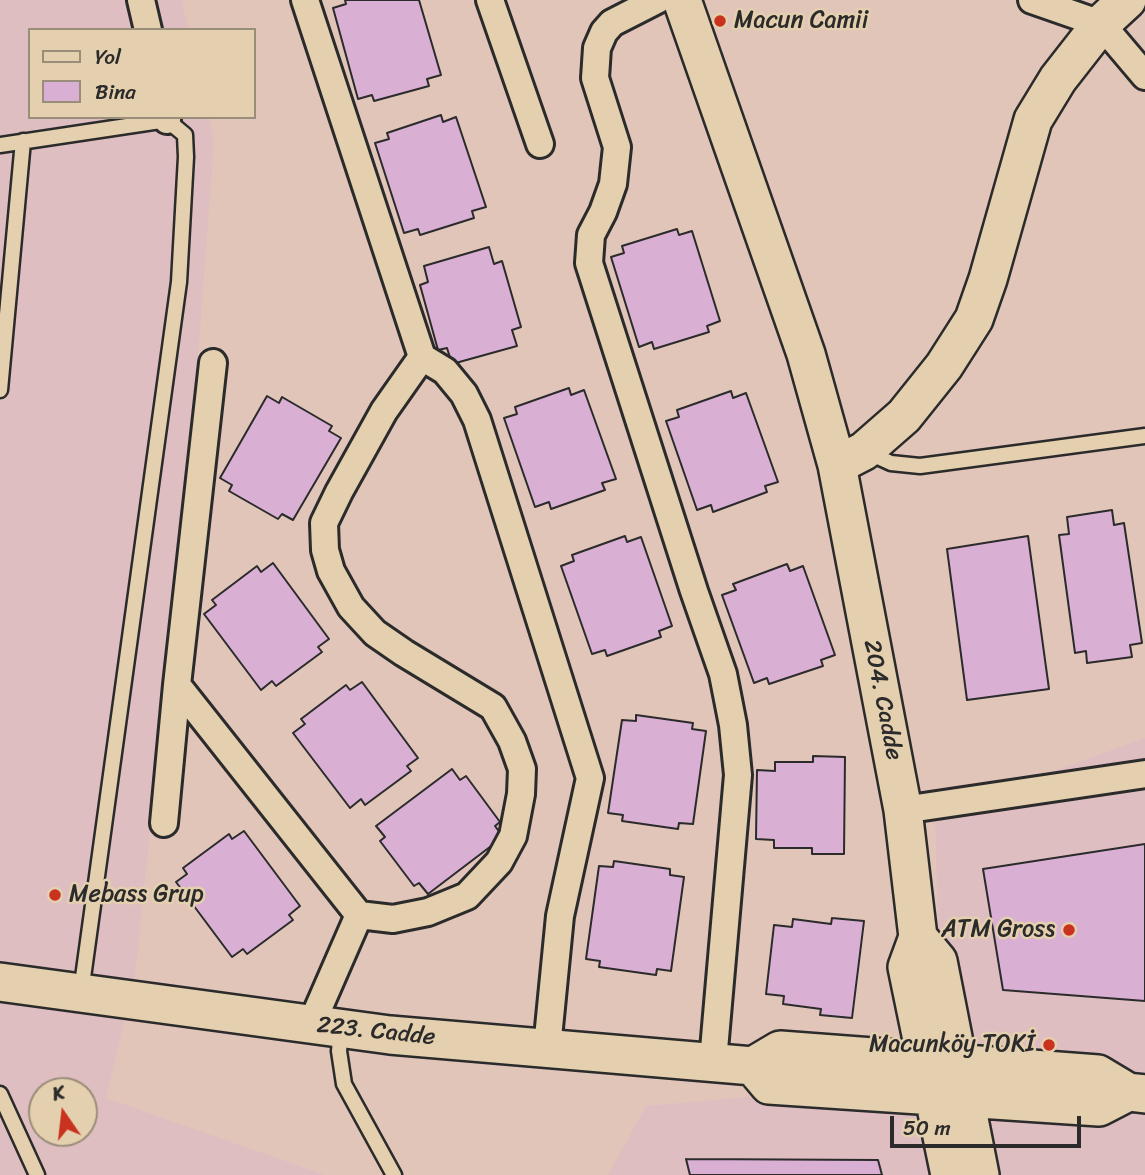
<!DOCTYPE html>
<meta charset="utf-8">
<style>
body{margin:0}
#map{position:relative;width:1145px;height:1175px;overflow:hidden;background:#e1c5b9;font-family:Sriracha,sans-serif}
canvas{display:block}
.legend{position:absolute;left:28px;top:28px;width:228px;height:91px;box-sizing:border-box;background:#e4cfae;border:2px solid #9a8d7a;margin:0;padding:9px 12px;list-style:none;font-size:21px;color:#2b2b2b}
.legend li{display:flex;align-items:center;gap:14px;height:35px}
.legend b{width:35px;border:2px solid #9a8d7a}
.north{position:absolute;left:28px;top:1077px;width:70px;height:70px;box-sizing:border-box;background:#e4cfae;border:2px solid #9a8d7a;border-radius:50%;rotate:346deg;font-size:19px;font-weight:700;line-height:28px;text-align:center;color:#2b2b2b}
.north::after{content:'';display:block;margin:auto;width:24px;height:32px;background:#c8321e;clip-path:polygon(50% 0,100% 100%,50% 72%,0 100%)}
.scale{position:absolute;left:890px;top:1116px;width:191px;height:32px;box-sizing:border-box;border:4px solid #2b2b2b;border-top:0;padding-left:9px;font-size:21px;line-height:24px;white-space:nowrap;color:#2b2b2b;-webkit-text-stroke:5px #e4cfae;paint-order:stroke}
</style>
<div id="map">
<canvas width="1145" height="1175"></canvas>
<ul class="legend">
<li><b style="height:9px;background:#e4cfae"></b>Yol</li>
<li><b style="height:19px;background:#daafd4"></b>Bina</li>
</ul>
<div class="north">K</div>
<div class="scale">50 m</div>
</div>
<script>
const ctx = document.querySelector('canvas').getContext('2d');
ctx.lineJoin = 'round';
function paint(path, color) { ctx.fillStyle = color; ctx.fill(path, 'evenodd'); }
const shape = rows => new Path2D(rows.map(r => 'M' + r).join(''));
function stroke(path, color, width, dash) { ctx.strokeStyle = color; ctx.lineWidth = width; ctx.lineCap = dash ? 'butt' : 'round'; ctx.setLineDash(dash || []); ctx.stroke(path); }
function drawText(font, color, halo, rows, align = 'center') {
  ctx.font = font + ' Sriracha,sans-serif'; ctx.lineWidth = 5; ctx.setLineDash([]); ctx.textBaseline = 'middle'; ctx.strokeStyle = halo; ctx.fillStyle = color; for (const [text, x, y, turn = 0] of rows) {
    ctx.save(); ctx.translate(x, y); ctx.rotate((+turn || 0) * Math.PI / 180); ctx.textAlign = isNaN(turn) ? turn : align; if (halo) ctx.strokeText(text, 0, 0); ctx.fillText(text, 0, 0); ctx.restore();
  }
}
paint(shape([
 [0,0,182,0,188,30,30,30,30,117,209,117,214,142,194,410,135,976,106,1098,325,1175,0,1175],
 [42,1091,84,1091,84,1133,42,1133],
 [1145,738,1145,1175,608,1175,646,1106,942,1080,935,814]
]), '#dfbec1');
const building = shape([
 [345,0,419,0,441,75,427,79,429,86,374,101,372,95,358,99,333,8,346,4,345,0],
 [441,115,443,122,456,117,486,207,472,211,474,218,420,235,418,229,404,233,375,143,389,139,387,133,441,115],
 [677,229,679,235,692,231,720,321,707,326,709,332,654,349,652,342,639,347,611,257,624,253,622,246,677,229],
 [489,247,494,264,502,261,521,327,512,330,517,346,452,364,447,348,438,350,420,285,428,282,424,266,489,247],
 [569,388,571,395,584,390,616,479,602,483,605,490,551,509,549,502,535,507,504,418,517,414,515,407,569,388],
 [731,391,733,398,746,393,778,482,765,486,767,492,713,512,711,505,697,510,666,421,679,417,677,410,731,391],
 [267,396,279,403,282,397,332,426,329,431,341,438,293,520,282,514,278,519,229,491,232,485,220,478,267,396],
 [1112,510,1114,525,1124,523,1142,643,1130,645,1132,657,1087,663,1086,651,1075,653,1059,535,1069,534,1067,517,1112,510],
 [625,536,627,542,641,537,672,626,659,631,661,637,607,656,605,650,592,654,561,566,574,561,572,555,625,536],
 [1028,536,1049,689,967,700,947,549,1028,536],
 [273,563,329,639,318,647,322,652,276,686,272,681,261,690,204,614,216,605,212,600,257,566,261,572,273,563],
 [787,564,790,571,803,566,835,655,821,660,823,666,769,684,767,678,754,683,722,595,736,590,733,584,787,564],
 [362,682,418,758,407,766,411,771,365,805,361,799,350,808,293,733,305,724,301,719,346,685,350,690,362,682],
 [636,715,693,723,692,729,706,731,693,824,679,823,678,829,622,821,623,815,608,813,622,720,636,721,636,715],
 [813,756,845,757,844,854,812,854,812,848,774,848,774,840,756,839,757,770,775,771,775,762,813,762,813,756],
 [452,769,460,780,466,776,500,822,495,826,503,837,428,894,419,883,414,886,380,841,385,837,376,826,452,769],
 [244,831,300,906,289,915,293,920,247,954,243,949,232,957,176,882,187,874,183,868,229,834,232,839,244,831],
 [1145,844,1145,1001,1003,990,983,869,1145,844],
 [614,861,670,869,670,875,684,877,671,971,657,969,656,975,599,967,600,961,586,959,599,866,613,867,614,861],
 [832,918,864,921,852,1018,820,1015,821,1009,783,1004,784,996,766,994,774,925,792,927,793,919,831,924,832,918],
 [686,1159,878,1160,882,1175,690,1175,686,1159]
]);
paint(building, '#daafd4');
stroke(building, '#2b2b2b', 2);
const lane = shape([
 [0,145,167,120,185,135,186,157,179,282,81,992],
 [0,390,23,141],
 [867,452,891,463,920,466,1145,436],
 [341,1030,339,1051,344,1084,394,1175],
 [0,1094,37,1175]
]);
const street = shape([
 [141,0,148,30],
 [305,0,422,357,445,371,464,394,477,420,590,778,560,916,547,1048],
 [490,0,540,144],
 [657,0,612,23,604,32,597,48,595,78,617,147,613,184,603,212,591,235,589,263,694,591,723,674,733,725,738,775,713,1061],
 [1032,0,1101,24,1145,76],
 [166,117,167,120],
 [177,685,213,363],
 [903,810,1145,774],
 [164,823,177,685,359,915,311,1025],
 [359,915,393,919,428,912,467,896,499,862,513,836,521,794,522,769,512,741,493,707,404,653,375,633,351,607,331,571,325,550,324,523,339,492,384,411,422,357]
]);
const secondary = shape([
 [682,0,806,354,837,465,903,810,918,937,907,967,950,1175],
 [837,465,864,451,904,416,944,366,974,319,988,279,1033,120,1058,79,1101,24,1127,0],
 [918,937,938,961,980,1175],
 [0,982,390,1035,753,1066,780,1050,1098,1074,1128,1092,1145,1094],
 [753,1066,769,1085,1099,1107,1128,1092]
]);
stroke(lane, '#2b2b2b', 19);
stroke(street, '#2b2b2b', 32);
stroke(secondary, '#2b2b2b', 42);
stroke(lane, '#e4cfae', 14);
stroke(street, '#e4cfae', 26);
stroke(secondary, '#e4cfae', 37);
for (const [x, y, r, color] of [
 [720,21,7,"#c8321e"],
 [55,895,7,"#c8321e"],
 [1069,930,7,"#c8321e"],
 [1049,1045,7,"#c8321e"]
]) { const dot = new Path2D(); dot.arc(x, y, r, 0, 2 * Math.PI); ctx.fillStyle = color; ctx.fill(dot); stroke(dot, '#e4cfae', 2.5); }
drawText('24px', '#2b2b2b', '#e4cfae', [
 ["Macun Camii",734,21],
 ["Mebass Grup",69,895],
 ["ATM Gross",1055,930,"right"],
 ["Macunköy TOKİ",1035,1045,"right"]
], 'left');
drawText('24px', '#2b2b2b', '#e4cfae', [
 ["204. Cadde",882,700,79],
 ["223. Cadde",376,1032,6]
]);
</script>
